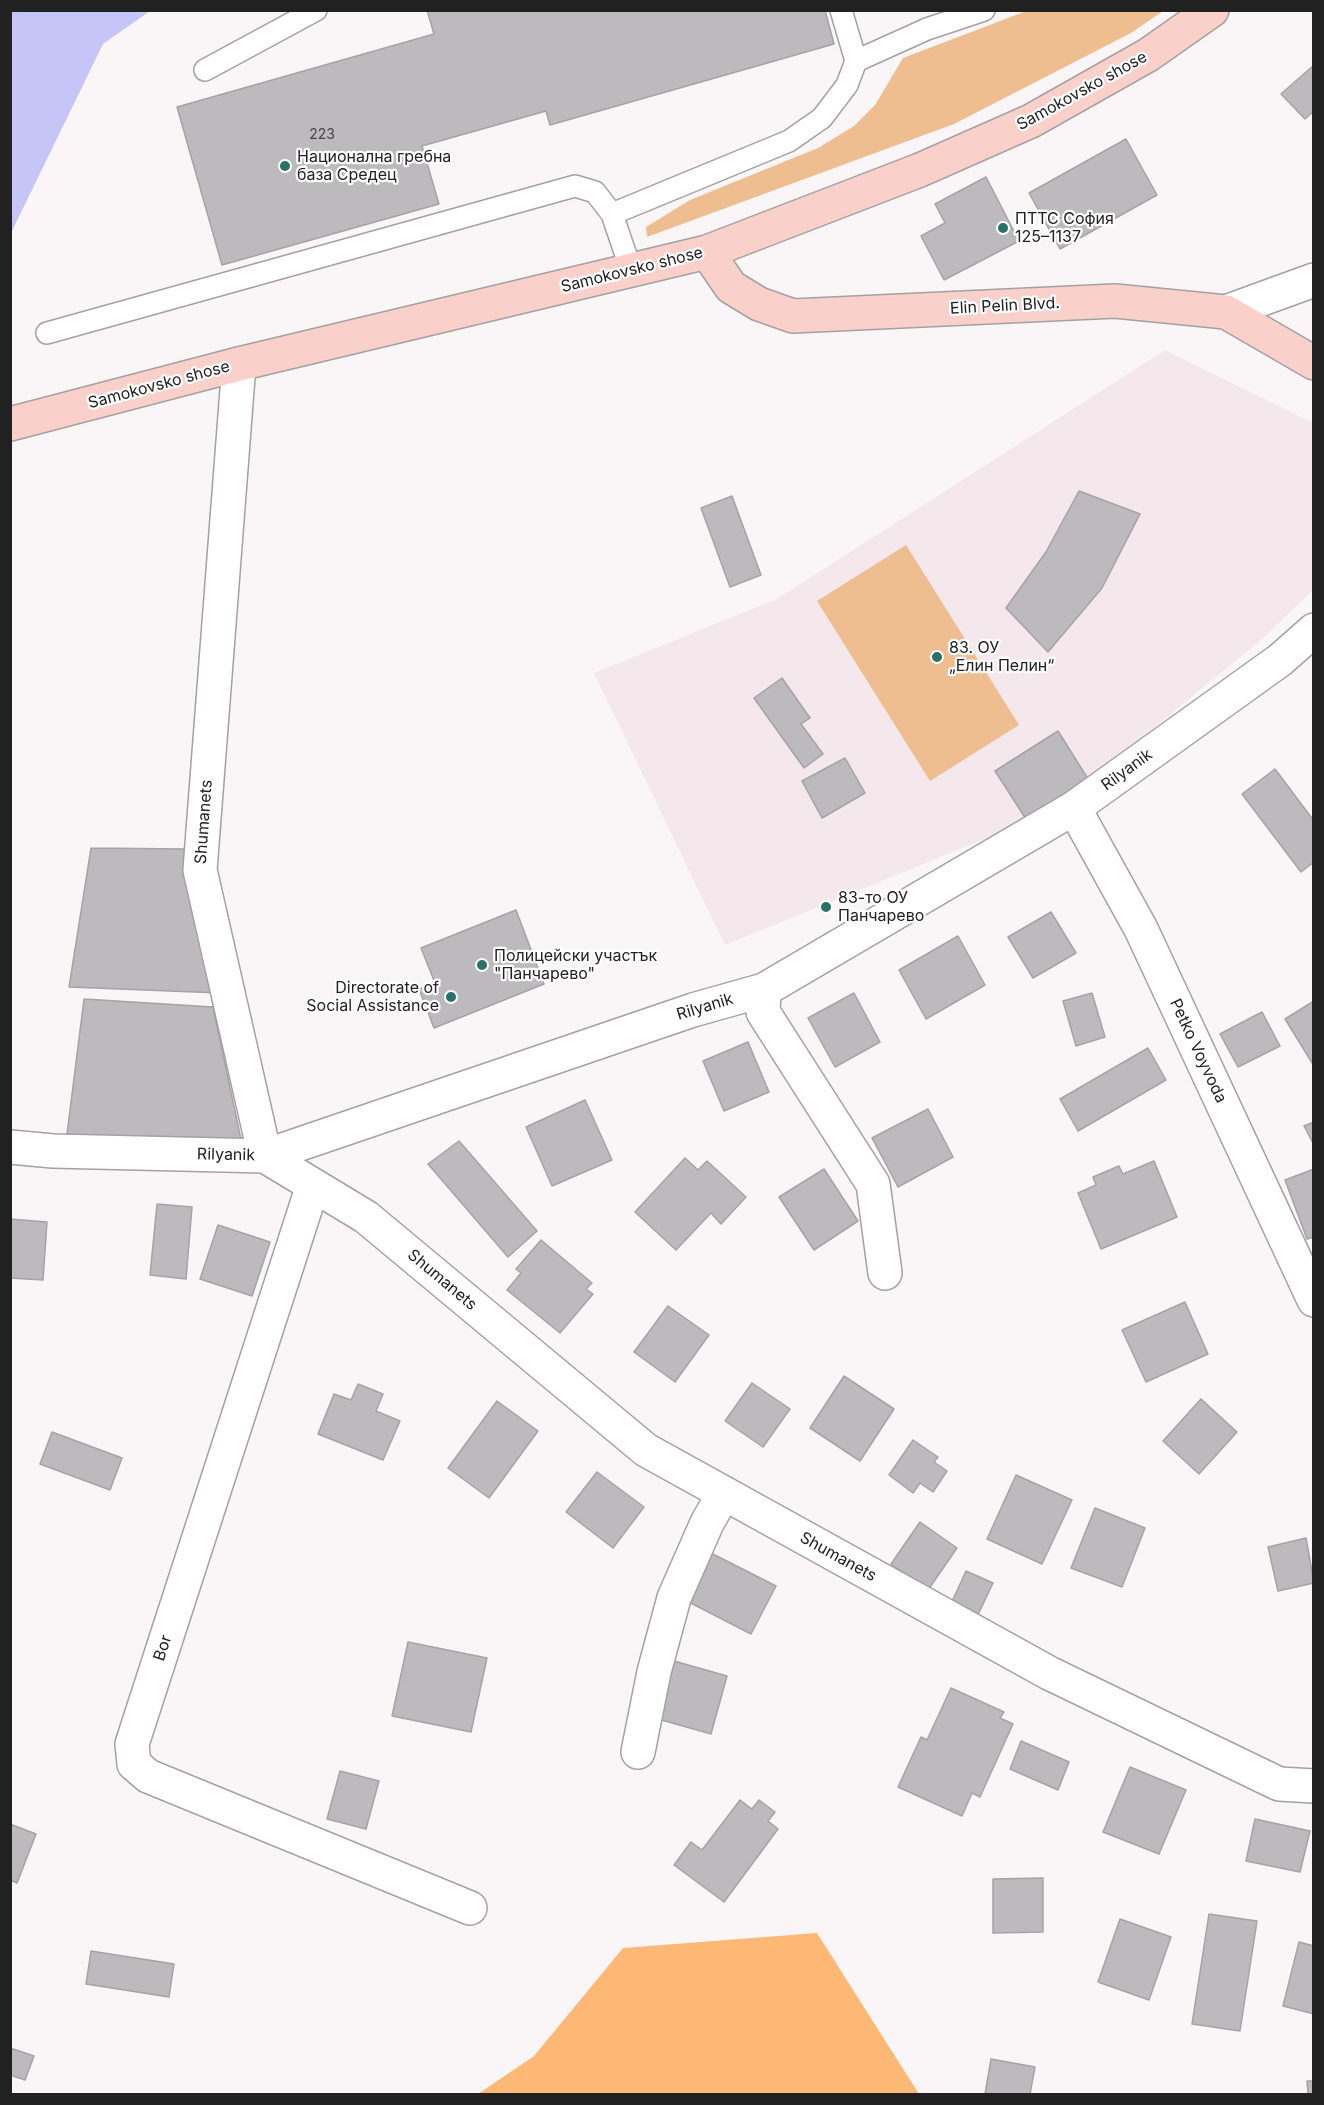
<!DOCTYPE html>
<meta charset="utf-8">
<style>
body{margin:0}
#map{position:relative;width:1324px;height:2105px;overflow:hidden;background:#faf6f7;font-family:Inter,sans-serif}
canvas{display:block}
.frame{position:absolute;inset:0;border:12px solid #222121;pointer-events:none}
</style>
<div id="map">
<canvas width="1324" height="2105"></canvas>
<div class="frame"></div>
</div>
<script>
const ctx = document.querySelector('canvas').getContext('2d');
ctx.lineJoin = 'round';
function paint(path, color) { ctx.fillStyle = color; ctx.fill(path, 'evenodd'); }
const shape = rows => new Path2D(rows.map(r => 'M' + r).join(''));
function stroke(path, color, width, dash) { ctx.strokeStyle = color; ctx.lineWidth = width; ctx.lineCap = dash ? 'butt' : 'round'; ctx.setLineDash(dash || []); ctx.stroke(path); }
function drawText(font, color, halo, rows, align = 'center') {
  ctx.font = font + ' Inter,sans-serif'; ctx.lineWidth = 4.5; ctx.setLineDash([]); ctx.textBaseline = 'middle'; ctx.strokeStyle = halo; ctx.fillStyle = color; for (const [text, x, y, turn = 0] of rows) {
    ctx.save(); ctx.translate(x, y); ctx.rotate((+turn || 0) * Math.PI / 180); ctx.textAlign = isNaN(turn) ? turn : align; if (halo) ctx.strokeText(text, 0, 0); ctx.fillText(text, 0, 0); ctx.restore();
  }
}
paint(shape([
 [1165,350,1313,423,1313,590,1261,640,1096,775,1036,818,725,945,594,673,777,599]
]), '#f4e8ec');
paint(shape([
 [1029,10,1163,11,1131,33,954,124,647,237,646,227,690,200,818,148,854,126,875,105,903,58],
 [906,545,1019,725,930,781,817,601]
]), '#eebd90');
paint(shape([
 [817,1933,919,2094,478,2094,534,2056,623,1948]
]), '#fdb876');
paint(shape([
 [11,10,150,11,103,44,11,233]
]), '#c6c5f7');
const building = shape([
 [427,10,825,10,834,44,550,125,546,111,422,146,439,204,222,265,177,107,434,34,427,10],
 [1314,65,1314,111,1305,119,1281,94,1314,65],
 [1126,139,1157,195,1060,249,1029,193,1126,139],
 [986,177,1019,241,944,280,921,236,945,223,935,204,986,177],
 [1079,491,1140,514,1102,588,1048,652,1006,608,1046,552,1079,491],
 [732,496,761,575,730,587,701,508,732,496],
 [782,678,810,718,801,724,823,754,804,768,754,698,782,678],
 [1058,731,1088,779,1026,819,995,771,1058,731],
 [845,758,865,793,822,818,802,781,845,758],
 [1275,769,1314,821,1314,862,1301,872,1242,794,1275,769],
 [91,848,185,849,220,993,69,987,91,848],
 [516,910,544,984,434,1028,419,989,435,983,421,948,516,910],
 [1051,912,1076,953,1033,978,1008,937,1051,912],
 [958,936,985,985,926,1019,899,970,958,936],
 [854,993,880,1042,835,1067,808,1018,854,993],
 [1092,993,1105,1037,1076,1046,1063,1001,1092,993],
 [84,999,213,1007,243,1149,66,1142,84,999],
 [1314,1001,1314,1066,1285,1019,1314,1001],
 [1262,1012,1280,1046,1238,1067,1220,1034,1262,1012],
 [748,1042,769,1092,724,1111,703,1061,748,1042],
 [1148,1048,1166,1080,1078,1131,1060,1099,1148,1048],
 [585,1100,612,1160,552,1186,526,1127,585,1100],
 [928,1109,953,1157,898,1187,872,1138,928,1109],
 [1314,1122,1314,1145,1304,1126,1314,1122],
 [459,1141,537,1231,508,1257,428,1164,459,1141],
 [685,1158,698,1170,707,1161,746,1197,721,1224,711,1213,676,1250,635,1212,685,1158],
 [1154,1161,1177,1217,1101,1249,1078,1193,1096,1185,1093,1177,1119,1166,1123,1174,1154,1161],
 [824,1169,858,1221,814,1250,779,1197,824,1169],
 [1314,1169,1314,1237,1307,1239,1285,1180,1314,1169],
 [157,1204,192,1207,186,1279,150,1275,157,1204],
 [10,1219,47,1222,43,1280,10,1278,10,1219],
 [218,1225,270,1242,252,1296,200,1279,218,1225],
 [541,1240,592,1283,586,1289,593,1294,560,1333,507,1290,521,1273,516,1269,541,1240],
 [1185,1302,1208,1354,1146,1382,1122,1330,1185,1302],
 [668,1306,709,1335,675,1382,634,1352,668,1306],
 [844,1376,894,1409,860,1461,810,1428,844,1376],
 [752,1383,790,1409,763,1447,725,1421,752,1383],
 [358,1384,383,1394,376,1411,400,1421,383,1460,318,1434,334,1394,351,1400,358,1384],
 [1201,1399,1237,1432,1199,1474,1163,1441,1201,1399],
 [497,1401,538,1431,489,1498,448,1468,497,1401],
 [52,1432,122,1458,110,1490,40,1464,52,1432],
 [913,1440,938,1457,934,1462,947,1471,933,1492,920,1483,913,1493,889,1475,913,1440],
 [597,1472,644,1507,613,1548,566,1512,597,1472],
 [1016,1475,1072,1500,1042,1564,987,1539,1016,1475],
 [1095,1508,1145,1528,1122,1587,1071,1568,1095,1508],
 [920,1522,957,1548,928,1590,891,1564,920,1522],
 [1306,1538,1314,1583,1278,1591,1268,1547,1306,1538],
 [707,1551,776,1586,751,1634,683,1599,707,1551],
 [966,1571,993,1583,975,1621,949,1608,966,1571],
 [408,1642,487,1658,471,1732,392,1716,408,1642],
 [674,1661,727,1676,711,1734,658,1719,674,1661],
 [951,1688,1004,1712,1000,1718,1013,1724,980,1797,972,1793,962,1816,898,1787,921,1737,927,1740,951,1688],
 [1021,1741,1069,1762,1058,1790,1010,1769,1021,1741],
 [1130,1767,1186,1790,1159,1854,1103,1832,1130,1767],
 [340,1771,379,1781,366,1829,327,1819,340,1771],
 [740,1800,752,1809,759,1800,775,1812,768,1821,778,1829,724,1902,674,1865,691,1842,702,1850,740,1800],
 [1255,1819,1310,1831,1300,1872,1246,1861,1255,1819],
 [10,1824,36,1834,17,1883,10,1880,10,1824],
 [1043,1878,1043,1932,993,1933,993,1879,1043,1878],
 [1209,1914,1257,1921,1240,2031,1192,2024,1209,1914],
 [1120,1919,1171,1937,1149,2000,1098,1982,1120,1919],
 [1299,1942,1314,1946,1314,2014,1283,2006,1299,1942],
 [91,1951,174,1964,169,1997,86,1984,91,1951],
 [10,2048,34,2056,25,2080,10,2075,10,2048],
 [991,2059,1035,2067,1030,2094,985,2094,991,2059],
 [1307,2081,1314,2081,1314,2094,1308,2094,1307,2081]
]);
paint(building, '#bcbabd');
stroke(building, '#a5a3a5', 1.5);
const lane = shape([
 [856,61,927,29,984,10],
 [205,70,316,10],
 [612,214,789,141,822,118,847,85,856,61,841,10],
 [47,333,575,186,595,192,612,214,631,270]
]);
const street = shape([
 [1226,312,1314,280],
 [239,364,200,870,265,1156,366,1217,646,1450,1049,1673,1279,1784,1314,1786],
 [1074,808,1141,929,1314,1300],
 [764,990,763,1012,873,1184,885,1273],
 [10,1147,53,1151,265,1156,693,1010,764,990,1074,808,1280,660,1314,630],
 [313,1185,132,1744,134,1764,148,1776,470,1908],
 [638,1752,654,1672,674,1598,707,1523,724,1493]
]);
const secondary = shape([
 [707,252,731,287,759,304,793,316,1115,301,1226,312,1314,363],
 [10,424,239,364,707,252,920,170,1031,121,1148,55,1212,10]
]);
stroke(lane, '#a4a1a2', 24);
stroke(street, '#a4a1a2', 36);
stroke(secondary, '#a4a1a2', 36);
stroke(lane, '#fff', 21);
stroke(street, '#fff', 33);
stroke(secondary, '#fad0cb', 33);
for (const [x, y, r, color] of [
 [285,166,6,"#2a7167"],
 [1003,228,6,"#2a7167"],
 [937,657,6,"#2a7167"],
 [826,907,6,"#2a7167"],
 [482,965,6,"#2a7167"],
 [451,997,6,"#2a7167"]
]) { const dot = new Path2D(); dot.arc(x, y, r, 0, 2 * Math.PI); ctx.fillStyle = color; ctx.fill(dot); stroke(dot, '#fff', 2); }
drawText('14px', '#484748', null, [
 ["223",322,135]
]);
drawText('16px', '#222121', '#fff', [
 ["Samokovsko shose",1082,91,-29],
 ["Samokovsko shose",632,270,-14],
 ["Elin Pelin Blvd.",1005,306,-3],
 ["Samokovsko shose",159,385,-15],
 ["Rilyanik",1127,770,-36],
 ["Shumanets",204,822,-86],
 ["Rilyanik",705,1007,-17],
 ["Petko Voyvoda",1198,1051,65],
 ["Rilyanik",226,1155,1],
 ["Shumanets",442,1280,40],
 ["Shumanets",838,1557,29],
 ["Bor",163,1648,-72]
]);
drawText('16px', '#222121', '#fff', [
 ["Национална гребна",297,157],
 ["база Средец",297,175],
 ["ПТТС София",1015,219],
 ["125–1137",1015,237],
 ["83. ОУ",949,648],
 ["„Елин Пелин“",949,666],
 ["83-то ОУ",838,898],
 ["Панчарево",838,916],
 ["Полицейски участък",494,956],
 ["\"Панчарево\"",494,974],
 ["Directorate of",439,988,"right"],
 ["Social Assistance",439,1006,"right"]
], 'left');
</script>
